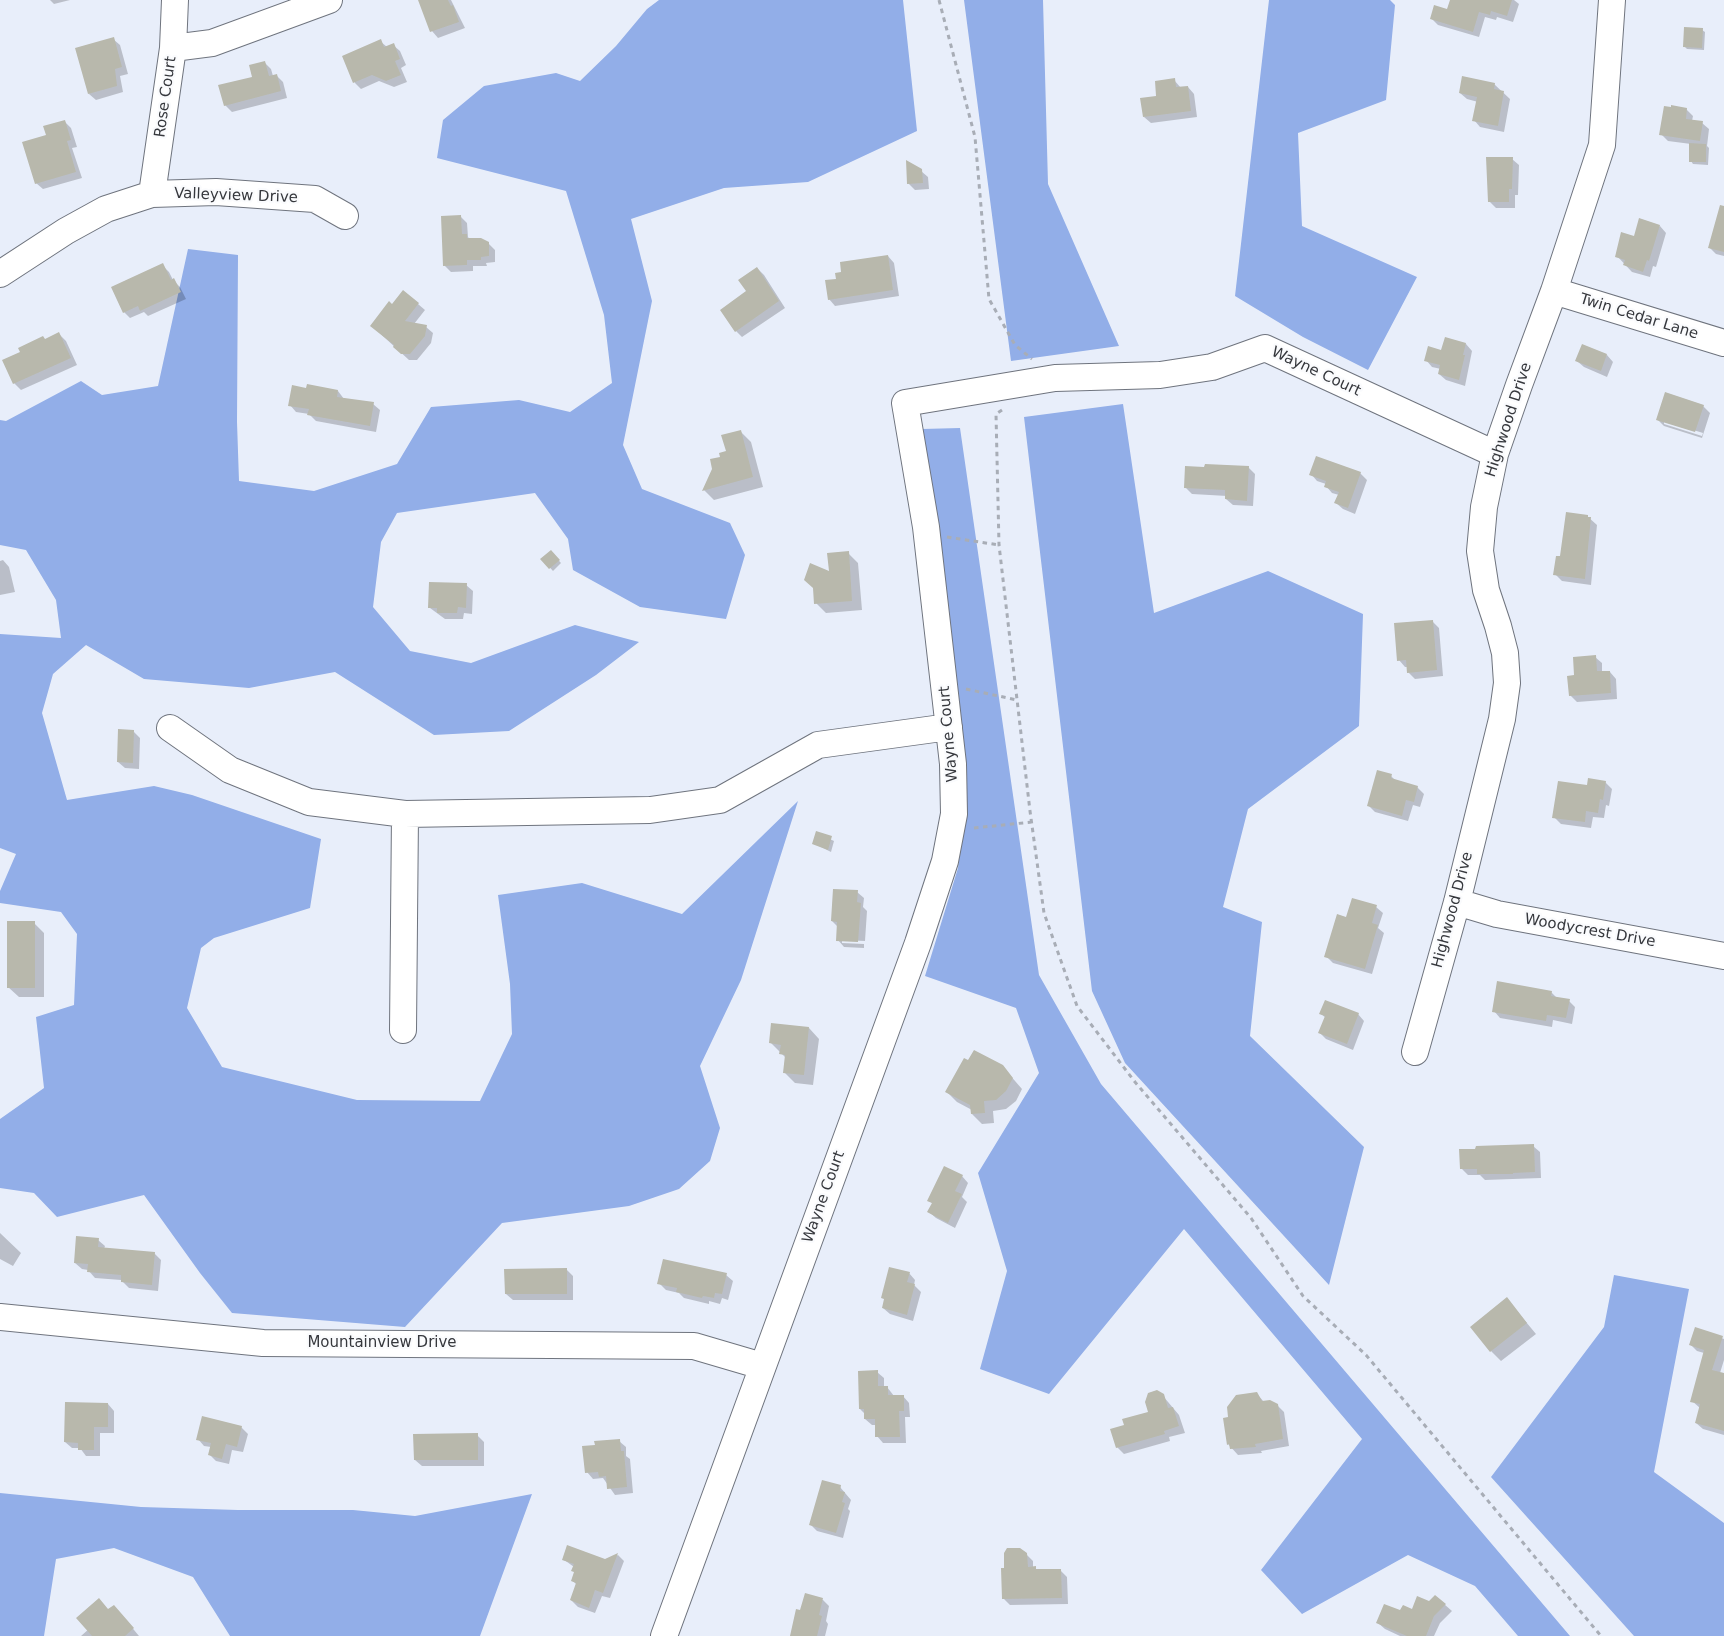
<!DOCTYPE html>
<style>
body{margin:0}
canvas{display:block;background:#e8eefa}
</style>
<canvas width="1724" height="1636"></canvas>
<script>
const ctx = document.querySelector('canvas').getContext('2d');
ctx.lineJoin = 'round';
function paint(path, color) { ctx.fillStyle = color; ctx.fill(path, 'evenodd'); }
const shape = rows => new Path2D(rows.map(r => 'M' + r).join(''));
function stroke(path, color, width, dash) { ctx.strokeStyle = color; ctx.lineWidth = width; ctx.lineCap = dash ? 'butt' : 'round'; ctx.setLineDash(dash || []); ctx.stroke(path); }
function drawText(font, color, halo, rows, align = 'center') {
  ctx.font = font + ' "DejaVu Sans",sans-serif'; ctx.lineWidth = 4.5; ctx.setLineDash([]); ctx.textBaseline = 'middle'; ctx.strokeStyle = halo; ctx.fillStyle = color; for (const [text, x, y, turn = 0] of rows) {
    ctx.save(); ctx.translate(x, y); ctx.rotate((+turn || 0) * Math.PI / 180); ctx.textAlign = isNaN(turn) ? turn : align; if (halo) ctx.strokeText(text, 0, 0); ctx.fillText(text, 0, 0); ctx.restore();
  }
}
paint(shape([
 [659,0,903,0,917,131,808,182,724,188,631,219,652,301,623,445,642,489,730,523,745,555,726,619,640,607,573,570,568,539,535,493,397,513,381,542,373,607,410,651,471,663,575,625,639,642,596,675,509,731,434,735,335,672,249,688,144,679,86,645,53,674,42,713,67,800,154,786,192,795,321,839,310,908,214,938,201,948,187,1008,222,1067,357,1100,480,1101,512,1034,510,984,498,895,582,883,682,914,798,801,741,980,700,1066,720,1128,710,1161,679,1189,629,1206,502,1223,405,1327,232,1313,200,1273,144,1195,57,1217,34,1193,0,1188,0,1119,44,1088,36,1017,74,1005,77,934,61,912,0,903,0,891,16,854,0,848,0,634,61,638,56,600,26,550,0,545,0,420,6,421,81,381,102,395,158,386,188,249,238,255,237,422,239,481,314,491,397,464,431,407,519,400,570,412,612,383,604,315,566,191,437,158,443,120,484,86,556,73,580,81,616,46,647,9],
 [964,0,1043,0,1048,184,1119,346,1011,361],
 [1269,0,1390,0,1395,5,1386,100,1298,133,1302,226,1417,277,1368,370,1303,337,1235,296],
 [1123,404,1154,613,1268,571,1363,614,1359,726,1248,809,1223,907,1262,922,1250,1036,1364,1147,1329,1285,1125,1063,1092,991,1024,417],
 [960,428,1039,975,1101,1084,1570,1636,1518,1636,1475,1586,1408,1555,1302,1614,1261,1570,1362,1439,1184,1229,1049,1394,980,1369,1007,1271,978,1173,1039,1073,1016,1008,925,976,958,868,966,798,922,429],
 [1614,1275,1689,1289,1654,1472,1724,1523,1724,1636,1634,1636,1491,1477,1604,1327],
 [0,1493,141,1507,238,1510,353,1510,415,1516,532,1494,480,1636,230,1636,193,1577,114,1548,56,1559,44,1636,0,1636]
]), '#92aee8');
paint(shape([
 [50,0,70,0,54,4],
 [426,0,451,0,465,28,438,38,432,31],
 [1451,0,1514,0,1519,4,1513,22,1497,17,1496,20,1485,17,1479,37,1438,25,1431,18,1448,11],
 [1702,30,1705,32,1704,50,1687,49,1684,46],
 [113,39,120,45,128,74,120,76,123,92,96,100,89,94],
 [380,41,387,47,393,45,400,51,406,65,401,68,407,82,394,87,379,81,361,89,355,83,344,57],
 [265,63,271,69,273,76,276,75,283,82,287,98,232,112,225,105,254,78],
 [1174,80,1181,88,1188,87,1194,94,1197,117,1151,123,1144,117,1158,97],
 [1494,84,1510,99,1504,132,1480,127,1474,120,1478,102,1467,99,1460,93],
 [1686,109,1693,116,1692,121,1702,123,1709,129,1707,146,1709,148,1708,165,1693,164,1691,161,1691,144,1668,141,1661,134],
 [65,122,71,128,77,147,72,148,82,178,43,189,36,183,48,136],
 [1512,159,1519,165,1518,195,1515,195,1515,208,1496,208,1489,201],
 [921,171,928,177,929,189,915,190,908,183],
 [461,217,467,223,468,237,470,240,488,243,495,250,495,262,486,263,487,266,473,266,473,271,451,272,444,265],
 [1660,226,1666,233,1656,267,1653,266,1650,277,1632,272,1617,256,1635,238],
 [1724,234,1724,256,1716,254,1709,247],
 [888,256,894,263,899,296,835,306,829,299,838,280],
 [162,265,169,272,173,280,180,287,186,299,148,316,144,312,130,318,124,312],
 [757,268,764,275,785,308,742,337,736,331],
 [418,304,425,310,414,324,426,327,433,333,431,343,417,360,409,360,372,326,393,306],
 [59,334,66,341,77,365,21,390,14,383,4,361],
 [1466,344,1472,351,1465,386,1446,380,1439,374,1441,369,1432,367,1426,360,1442,351],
 [1607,355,1613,362,1607,377,1584,367,1577,361],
 [338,391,344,399,373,404,380,410,376,432,316,421,309,414,296,412,290,405],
 [1703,406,1710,413,1702,438,1664,426,1658,420],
 [1664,421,1703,433,1702,436,1664,424],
 [740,431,751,442,763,487,714,500,704,490,722,458],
 [1248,467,1255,474,1253,506,1233,505,1226,499,1227,496,1192,494,1185,487],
 [1360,473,1367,480,1355,514,1343,509,1336,503,1339,495,1332,493,1326,486,1326,484,1317,481,1311,474],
 [1587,516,1597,525,1591,585,1562,581,1555,574,1561,558],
 [551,552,561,563,553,571,542,559],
 [848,553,858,563,862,610,826,613,816,603,830,574],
 [3,560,9,567,15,592,0,595,0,561],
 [466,585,473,591,472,614,464,613,463,619,445,619,430,608],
 [1432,621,1439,628,1443,676,1415,679,1408,672,1408,667,1405,667,1399,660],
 [1595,657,1602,663,1602,673,1610,672,1616,679,1617,699,1577,702,1570,695,1576,677],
 [134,732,140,738,139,769,125,768,118,762],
 [1391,776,1397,782,1417,787,1424,794,1420,807,1413,805,1408,821,1375,812,1369,806],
 [1605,782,1612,789,1609,806,1606,805,1604,818,1593,817,1591,828,1561,824,1554,817,1588,787],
 [817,833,834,841,831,852,813,843],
 [857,892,864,898,863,907,867,911,865,941,842,940,842,943,864,944,864,948,844,947,838,940,838,927,832,921],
 [1376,907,1383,913,1378,928,1384,933,1372,974,1333,963,1326,956,1347,918],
 [34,923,44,933,44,997,19,997,8,987],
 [1551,992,1558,999,1569,1001,1575,1007,1572,1024,1553,1020,1552,1027,1500,1018,1494,1011],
 [1321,1014,1358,1014,1364,1021,1353,1050,1326,1039,1320,1033,1326,1018],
 [809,1028,819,1039,813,1085,795,1083,785,1073,787,1059,770,1042],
 [1002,1066,1022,1089,1016,1101,1006,1109,993,1111,994,1123,982,1124,972,1114,972,1110,957,1102,947,1092],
 [1533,1146,1540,1152,1541,1178,1485,1180,1480,1175,1468,1175,1462,1169],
 [962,1176,968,1183,962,1197,967,1202,955,1228,936,1218,929,1212,933,1204,929,1200],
 [0,1233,21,1253,13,1266,0,1259],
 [98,1240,105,1246,104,1249,154,1253,161,1260,158,1291,129,1288,121,1280,95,1278,88,1270,82,1269,75,1263],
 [566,1269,573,1276,573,1300,513,1300,506,1294],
 [909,1273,915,1280,914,1285,921,1292,913,1321,890,1314,883,1308],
 [726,1275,733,1281,728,1300,722,1298,720,1304,709,1301,709,1304,684,1298,679,1293,666,1290,659,1283],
 [1507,1299,1536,1334,1501,1361,1491,1351],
 [1696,1329,1724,1339,1724,1360,1720,1373,1724,1374,1724,1435,1703,1429,1696,1423,1700,1408,1692,1401,1704,1353,1697,1351,1691,1345],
 [877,1372,884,1378,884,1388,887,1387,894,1396,903,1396,909,1403,910,1417,905,1417,906,1443,883,1443,877,1436,877,1425,872,1425,865,1419,865,1414,860,1409],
 [1257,1394,1264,1402,1277,1405,1284,1412,1289,1446,1261,1451,1262,1453,1238,1455,1228,1444,1230,1418],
 [1163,1396,1179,1415,1185,1433,1169,1437,1170,1441,1124,1454,1117,1447,1125,1426,1150,1413],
 [108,1404,114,1411,114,1433,100,1433,100,1456,86,1456,80,1448,72,1448,65,1442],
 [241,1427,248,1434,243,1452,232,1450,229,1464,216,1461,210,1455,211,1447,204,1446,198,1439],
 [477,1435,484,1442,484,1466,422,1466,415,1460],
 [619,1441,626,1447,626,1456,630,1459,633,1493,615,1495,603,1478,593,1479,587,1472],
 [840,1487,851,1500,848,1509,850,1511,843,1538,817,1531,811,1525],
 [1026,1554,1033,1561,1033,1568,1038,1571,1060,1570,1067,1577,1068,1604,1010,1605,1004,1599],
 [618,1555,624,1561,610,1598,602,1596,595,1613,578,1607,571,1600,577,1585,573,1581,576,1573,574,1567,563,1559,605,1561],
 [806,1595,823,1600,829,1606,826,1621,828,1624,825,1636,792,1636],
 [1436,1597,1452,1611,1440,1623,1434,1636,1400,1636,1385,1629,1378,1623,1401,1612,1413,1610,1429,1603],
 [109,1611,120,1613,139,1636,81,1636]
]), '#0003');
paint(shape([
 [418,0,448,0,451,6,453,5,459,22,430,32],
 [1450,0,1512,0,1507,16,1491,11,1490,15,1479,12,1473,32,1430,19,1434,5,1447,9],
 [1684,27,1703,28,1702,48,1683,47],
 [114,37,122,67,115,69,117,86,88,94,75,48],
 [381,39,384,47,394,43,400,59,395,61,401,75,386,81,372,75,353,83,342,56],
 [265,61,269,76,277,74,281,91,224,106,218,85,252,77,249,65],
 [1462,76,1495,83,1494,89,1504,91,1498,126,1472,121,1477,97,1459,93],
 [1175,78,1176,87,1188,86,1191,111,1143,117,1140,98,1156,96,1155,81],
 [1671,105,1687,108,1686,119,1703,121,1700,141,1659,135,1664,106,1671,107],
 [65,120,71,140,67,141,76,172,35,184,22,142,46,135,43,126],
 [1689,143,1706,144,1706,162,1689,162],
 [1486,157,1513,157,1512,189,1509,189,1509,202,1488,202],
 [906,160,922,169,923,183,907,184],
 [1720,205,1724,206,1724,252,1708,248],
 [461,215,462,234,467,234,467,238,481,238,489,242,489,256,481,257,481,260,467,260,467,265,443,266,441,216],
 [1639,218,1660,225,1649,261,1647,260,1643,272,1623,265,1625,260,1615,257,1621,232,1634,236],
 [888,255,893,290,828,300,825,280,836,279,835,273,841,272,840,262],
 [163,263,171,280,174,278,181,292,140,311,138,306,123,313,111,287],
 [757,267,779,301,735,332,720,310,746,291,738,280],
 [403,290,419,303,405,321,427,325,425,336,410,354,401,354,393,347,394,345,370,326,389,301,392,304],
 [59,332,71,358,13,384,2,360,20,352,18,348,43,336,45,339],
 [1445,337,1466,343,1463,355,1465,355,1459,380,1438,374,1440,365,1424,361,1428,346,1441,350],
 [1582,344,1607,354,1601,371,1575,361],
 [307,384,338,390,337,397,374,402,370,426,307,415,309,409,288,406,292,385,306,388],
 [1665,392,1704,405,1695,432,1656,420],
 [741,430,753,477,702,491,712,469,710,459,720,457,719,453,726,451,721,435],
 [1316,456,1361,472,1348,508,1334,503,1339,492,1324,487,1326,481,1309,475],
 [1205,464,1249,466,1247,501,1225,499,1225,490,1184,488,1185,466,1204,467],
 [1566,512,1588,515,1588,517,1591,517,1585,579,1553,575,1556,556,1560,556],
 [551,550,560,560,549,569,540,559],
 [849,551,852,601,814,604,813,588,804,580,810,563,829,571,827,553],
 [429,582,467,583,466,608,458,607,457,613,437,613,437,608,428,608],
 [1433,620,1437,670,1407,673,1406,660,1397,661,1394,623],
 [1596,655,1597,671,1610,671,1611,693,1569,696,1567,676,1574,675,1573,657],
 [118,729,134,730,133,763,117,762],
 [1377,770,1392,774,1391,778,1418,786,1414,802,1406,800,1402,816,1367,806],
 [1588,778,1606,781,1603,800,1600,799,1598,813,1586,811,1585,822,1552,818,1558,781,1587,785],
 [816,831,832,836,828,850,812,844],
 [833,889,858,890,857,902,861,903,858,942,836,941,837,922,831,921],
 [1352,898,1377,905,1372,923,1378,925,1365,969,1324,957,1337,914,1346,917],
 [7,921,35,921,35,988,7,988],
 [1497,981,1552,991,1551,996,1570,999,1566,1018,1547,1015,1546,1021,1492,1012],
 [1325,1000,1359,1013,1347,1044,1318,1033,1325,1016,1319,1014],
 [771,1023,809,1027,804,1075,783,1073,785,1055,779,1054,781,1045,769,1043],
 [974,1050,1003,1065,1013,1078,1006,1091,996,1100,984,1101,985,1113,971,1114,970,1105,945,1092,964,1058,968,1060],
 [1534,1144,1535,1172,1513,1173,1513,1174,1477,1174,1477,1169,1460,1169,1459,1149,1475,1149,1476,1146],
 [944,1166,963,1175,955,1191,962,1194,948,1223,927,1212,932,1203,927,1201],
 [76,1236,99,1238,98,1247,155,1252,152,1285,121,1282,121,1275,87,1272,88,1264,74,1263],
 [663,1259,727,1273,722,1294,715,1293,714,1298,703,1296,702,1298,676,1292,677,1288,657,1284],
 [889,1267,910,1272,907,1282,915,1284,907,1315,882,1308,884,1299,881,1298],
 [567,1268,567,1294,505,1294,504,1269],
 [1507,1297,1527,1323,1490,1352,1470,1327],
 [1695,1327,1723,1336,1712,1370,1724,1373,1724,1431,1695,1423,1700,1404,1690,1402,1704,1350,1689,1345],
 [878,1370,878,1386,888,1386,888,1395,904,1395,904,1411,899,1411,900,1437,875,1437,875,1419,864,1419,864,1409,859,1409,858,1371],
 [1157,1390,1164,1394,1168,1408,1173,1407,1179,1426,1164,1431,1165,1434,1116,1448,1110,1429,1124,1425,1122,1419,1148,1412,1145,1402,1148,1393],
 [1257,1392,1262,1401,1270,1400,1278,1404,1283,1439,1255,1444,1256,1447,1230,1449,1229,1444,1227,1445,1223,1418,1228,1417,1227,1407,1236,1395],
 [65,1402,108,1403,108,1427,94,1427,94,1450,78,1450,78,1443,64,1442],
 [202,1416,242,1426,237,1447,226,1444,222,1459,208,1455,211,1443,196,1440],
 [478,1433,478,1460,414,1460,413,1434],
 [620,1439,621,1451,624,1451,627,1487,607,1489,606,1476,599,1477,598,1472,585,1473,582,1446,595,1445,594,1441],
 [822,1480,841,1485,840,1491,845,1492,842,1502,845,1503,836,1533,809,1525],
 [567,1545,605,1559,618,1553,603,1593,595,1590,589,1608,570,1600,576,1583,571,1581,574,1572,571,1571,574,1564,562,1560],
 [1007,1548,1020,1548,1027,1553,1028,1567,1036,1566,1036,1569,1061,1569,1062,1598,1002,1599,1001,1568,1004,1568,1004,1553],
 [805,1593,823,1598,819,1615,822,1616,817,1636,790,1636,796,1609,800,1610],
 [1435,1595,1446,1604,1434,1616,1426,1636,1407,1636,1376,1623,1384,1604,1400,1610,1403,1605,1412,1609,1417,1596,1429,1601],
 [99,1598,108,1609,114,1605,134,1628,125,1636,92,1636,76,1618]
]), '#b8b8ac');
const minor = shape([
 [173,48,212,43,329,0],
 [152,194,173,48,175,0],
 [0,274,66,231,106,209,152,194,216,192,315,199,345,216],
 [1554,291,1724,343],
 [170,728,230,770,309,802,405,814,650,810,720,800,818,745,949,727],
 [1457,902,1497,914,1724,956],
 [403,1030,405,814],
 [1415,1052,1457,902,1502,719,1507,683,1505,653,1498,626,1486,590,1480,551,1484,507,1495,454,1519,385,1554,291,1602,145,1612,0],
 [0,1317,263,1343,694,1346,762,1366],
 [664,1636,918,943,945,861,954,814,953,764,926,527,905,403,1055,378,1160,375,1212,367,1265,348,1495,454]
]);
stroke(minor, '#6f747e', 28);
stroke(shape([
 [939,0,975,137,989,299,1015,345,1032,359],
 [1002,410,996,414,999,545,1030,811,1044,913,1077,1006,1135,1082,1251,1218,1303,1296,1366,1355,1601,1636],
 [947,537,999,545],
 [966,689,1017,700],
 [974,828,1032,822]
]), '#a8adb6', 3, [4.5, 4.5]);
stroke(minor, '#fff', 26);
drawText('15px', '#36383d', '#fafbfd', [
 ["Rose Court",166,97,-82],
 ["Valleyview Drive",236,196,2],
 ["Twin Cedar Lane",1639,317,17],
 ["Wayne Court",1316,372,25],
 ["Highwood Drive",1509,420,-72],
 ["Wayne Court",949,734,-95],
 ["Highwood Drive",1453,910,-75],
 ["Woodycrest Drive",1590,931,10],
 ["Wayne Court",824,1197,-70],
 ["Mountainview Drive",382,1343]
]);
</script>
